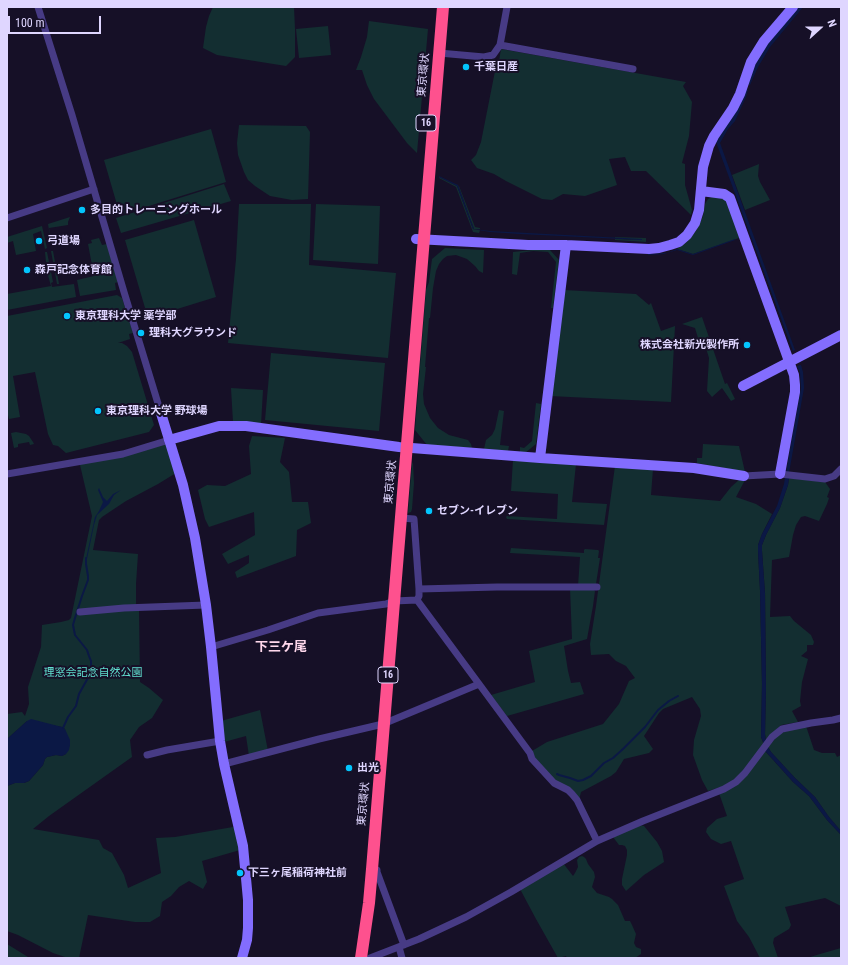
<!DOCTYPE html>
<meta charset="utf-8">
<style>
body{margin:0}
#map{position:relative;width:848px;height:965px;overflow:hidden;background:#161027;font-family:"Roboto Condensed",sans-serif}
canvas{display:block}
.frame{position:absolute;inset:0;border:8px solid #dfd6ff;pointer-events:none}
.north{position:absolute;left:800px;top:8px;width:40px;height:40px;-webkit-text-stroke:3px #161027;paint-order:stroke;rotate:69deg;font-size:11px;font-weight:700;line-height:16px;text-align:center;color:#dfd6ff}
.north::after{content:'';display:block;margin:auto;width:14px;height:18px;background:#dfd6ff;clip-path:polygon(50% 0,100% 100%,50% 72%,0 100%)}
.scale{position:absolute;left:8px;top:16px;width:93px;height:18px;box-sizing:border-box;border:2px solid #dfd6ff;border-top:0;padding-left:5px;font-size:12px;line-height:14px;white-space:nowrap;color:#dfd6ff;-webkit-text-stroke:3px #161027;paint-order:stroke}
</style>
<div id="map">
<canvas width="848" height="965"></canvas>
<div class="frame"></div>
<div class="north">N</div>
<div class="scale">100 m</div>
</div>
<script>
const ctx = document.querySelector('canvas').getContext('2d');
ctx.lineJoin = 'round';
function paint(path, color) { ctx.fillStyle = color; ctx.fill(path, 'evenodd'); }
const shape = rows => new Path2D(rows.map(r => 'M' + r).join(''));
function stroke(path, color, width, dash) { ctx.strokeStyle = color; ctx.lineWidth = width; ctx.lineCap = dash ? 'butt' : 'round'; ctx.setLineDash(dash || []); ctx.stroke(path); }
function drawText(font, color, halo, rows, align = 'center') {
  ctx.font = font + ' "Roboto Condensed","Noto Sans JP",sans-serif'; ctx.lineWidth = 4; ctx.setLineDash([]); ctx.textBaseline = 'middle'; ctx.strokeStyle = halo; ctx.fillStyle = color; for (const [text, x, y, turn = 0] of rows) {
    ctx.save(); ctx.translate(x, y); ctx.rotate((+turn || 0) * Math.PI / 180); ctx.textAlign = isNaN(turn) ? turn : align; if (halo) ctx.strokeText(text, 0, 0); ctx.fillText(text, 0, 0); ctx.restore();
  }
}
paint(shape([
 [213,7,294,7,295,29,295,57,286,66,217,55,203,48,206,27,209,16],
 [369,21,428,29,417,153,407,143,374,99,367,85,362,70,356,70,361,57,367,37],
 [328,26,331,55,299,58,296,29],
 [501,49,686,82,683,86,692,102,689,136,682,163,685,164,685,185,692,210,691,215,646,171,631,171,625,157,609,159,617,185,585,196,563,194,552,200,542,199,506,181,494,174,477,168,471,160,476,155,481,142,497,61,499,61],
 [239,125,306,126,310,132,308,199,292,200,270,196,255,186,248,180,244,172,238,155,237,143],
 [211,129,226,182,120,215,104,160],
 [759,164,758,176,760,182,770,200,745,210,732,175],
 [439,177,457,186,473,229,480,230,479,233,473,232,456,187,439,178],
 [224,184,231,201,121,233,116,218],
 [455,184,459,186,475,227,480,228,480,229,474,229,458,185],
 [712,197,726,199,742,237,693,254,677,249,687,242,696,231,703,216,705,204,708,199],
 [239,204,311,204,309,265,396,273,388,358,228,343,236,259],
 [316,204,380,206,378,264,313,260],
 [70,217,68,222,68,225,49,228,52,247,48,224],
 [194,220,216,297,148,318,125,240],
 [42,226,47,248,45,249,41,231,33,234,36,251,16,255,13,241,7,243,7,237],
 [615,237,646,238,646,242,615,240,615,239,642,240,615,238],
 [99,238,102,245,107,244,118,282,115,283,116,290,80,296,77,280,94,276,88,244,92,243,91,240],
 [445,248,484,250,483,273,479,271,475,266,467,259,456,255,447,256,443,259,439,264,436,271,433,288,430,318,429,318,425,367,426,367,423,394,424,404,430,418,438,428,449,435,468,440,471,444,472,448,427,445,415,430,426,290,429,282,432,259],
 [532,250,550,250,559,260,553,308,551,308,556,262,548,252,533,251,520,253,517,275,512,274,513,252],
 [51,251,53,251,59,284,57,284],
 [45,252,47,252,53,282,51,283,52,287,74,284,76,297,7,310,7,294,51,286,47,272],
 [564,290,636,294,649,305,651,303,661,331,675,326,671,402,550,396],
 [117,295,122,298,133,333,129,334,130,339,118,343,122,343,127,346,132,352,154,425,149,432,66,453,58,446,53,445,48,434,35,372,13,376,20,417,9,419,7,411,7,316],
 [702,317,725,384,727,383,735,399,731,401,722,388,712,397,707,391,709,358,705,345,698,338,695,328,682,324],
 [271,353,385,363,379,431,265,420],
 [231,388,263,390,261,425,233,422],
 [536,403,541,404,536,444,525,453,520,452,520,447,524,448,532,441],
 [499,410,504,411,500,445,509,446,508,451,484,449,486,440,492,435,495,429],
 [16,432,26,434,29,436,33,442,34,444,30,445,29,442,18,444,18,447,14,448,11,433],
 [252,436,285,438,280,462,289,472,292,502,308,502,311,523,297,530,296,556,237,578,235,572,249,563,249,555,228,564,222,554,255,535,254,512,209,527,205,519,198,490,207,485,225,486,251,474,249,446],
 [167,443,176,473,158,484,126,501,102,517,99,520,93,550,138,554,136,584,136,609,139,610,140,682,149,688,163,700,152,718,139,727,130,740,132,757,49,816,33,829,99,840,103,848,112,853,124,875,128,888,161,873,156,838,175,837,233,827,236,829,240,850,202,861,207,882,203,889,189,881,179,887,171,896,162,902,160,916,150,922,135,922,88,915,79,958,65,957,53,953,18,935,7,931,7,786,15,783,24,783,29,781,43,765,45,759,47,757,56,755,62,756,66,754,65,729,62,727,27,721,7,739,7,714,22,712,25,716,29,704,28,687,41,647,42,625,61,622,69,620,71,618,92,516,80,465,80,464],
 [703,444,739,446,745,472,697,463,697,458,702,458],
 [513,460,576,464,572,502,607,504,604,525,507,519,506,517,507,516,557,519,558,494,511,491],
 [413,462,414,483,412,509,411,512,408,513,412,464],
 [615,466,653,469,651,495,720,501,731,487,740,479,745,480,736,497,756,504,772,514,762,534,758,545,758,551,760,590,762,684,761,737,764,745,738,777,724,786,708,791,702,780,693,755,694,740,701,716,700,709,692,697,663,709,659,713,644,736,653,749,649,753,624,759,616,772,611,776,581,792,579,800,555,781,533,757,532,751,547,742,603,724,619,704,629,681,635,678,626,666,616,661,609,654,591,655,590,644,596,606],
 [789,478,825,482,830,489,827,497,829,498,827,504,819,521,805,516,801,517,796,525,793,535,789,557,772,560,770,617,790,616,794,621,811,635,814,642,813,645,807,645,807,651,801,656,808,659,802,682,800,701,801,706,792,711,798,722,781,725,766,741,765,734,766,688,765,593,762,551,762,545,766,535,780,508,788,485],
 [511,548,584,553,584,550,585,549,598,550,599,551,598,558,600,558,596,584,578,586,580,557,510,553],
 [570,588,593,589,595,591,593,606,587,639,564,646,568,671,571,683,580,682,584,694,507,716,491,695,535,682,529,651,572,639],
 [260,710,268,751,249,756,246,736,224,742,221,721],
 [806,726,814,750,822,753,835,753,837,757,841,755,841,831,829,817,815,797,795,778,771,752,768,747,780,733],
 [765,751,793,782,809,796,827,820,841,835,841,906,825,898,785,907,791,925,789,929,774,938,773,943,778,958,760,958,749,937,737,921,724,886,744,879,731,841,721,844,711,839,706,832,707,828,717,819,727,816,719,793],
 [639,825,644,826,657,842,662,851,664,862,644,875,626,891,622,885,622,879,627,855,627,850,625,846,622,845,619,845,613,837],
 [582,856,584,857,586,859,588,864,594,872,595,877,592,887,597,893,609,897,612,899,618,905,625,921,630,921,632,925,636,934,634,943,636,947,641,949,641,954,635,958,567,958,566,956,558,958,536,919,520,889,563,863,573,876,575,873,578,867,577,860,579,857],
 [7,944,28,957,30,958,7,958],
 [841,948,841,958,807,958,820,954]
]), '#132e31');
paint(shape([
 [799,7,803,7,770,47,758,67,750,85,747,84,755,65,767,44],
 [746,89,748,90,746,97,735,121,728,129,720,143,795,350,793,351,716,142],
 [439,176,458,185,474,229,490,231,642,239,642,240,520,234,490,232,473,229,457,186,439,177],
 [735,239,735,240,693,255,677,250,664,254,648,255,648,254,667,253,677,249,693,254],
 [801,365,803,372,804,388,789,473,786,472,787,466,801,388,800,373,797,366],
 [785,478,789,478,788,485,780,508,766,535,762,545,762,551,765,593,766,688,765,734,766,741,764,744,761,737,762,684,760,590,758,551,758,545,762,534,777,506,784,484],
 [99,488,103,497,107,501,113,494,121,490,114,495,109,504,97,515,94,525,87,559,86,559,95,517,99,511,103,502,98,490],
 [31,719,62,727,65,729,70,740,70,745,69,750,66,754,62,756,56,755,47,757,45,759,43,765,29,781,24,783,15,783,7,786,7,739,27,721],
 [768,747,771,752,795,778,815,797,829,817,841,831,841,835,827,820,809,796,793,782,768,754,765,751]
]), '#0b1845');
stroke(shape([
 [63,728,68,717,76,706,79,694,89,676,91,671,91,661,89,656,87,650,75,635,73,625,75,618,82,596,88,580,88,576,86,564,86,558],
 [557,774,559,775,570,778,578,781,583,780,591,776,604,763,613,758,623,749,645,727,658,710,669,701,678,696]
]), '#0b1845', 2);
stroke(shape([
 [38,7,72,115,124,292,160,410],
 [500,45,633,69],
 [439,53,484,57,493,55,500,45,507,7],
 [7,218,94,189],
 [7,474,123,454,169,440],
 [744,476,780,474,825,479,834,476,841,469],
 [401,518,414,519,419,589,419,596,417,600],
 [419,589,497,587,597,587],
 [417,600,530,753,532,759,554,783,568,790,572,794,577,800,597,841],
 [80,612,124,608,206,605],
 [211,647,268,630,318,613,386,604,394,601,417,600],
 [147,755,167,750,220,741],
 [224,764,319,739,383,724,479,684],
 [372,869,377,870,377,872,404,945],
 [399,947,402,958],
 [370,958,419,939,466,917,511,892,597,841,643,821,724,789,736,782,745,773,772,737,782,729,811,723,833,720,841,718]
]), '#473b85', 7);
stroke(shape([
 [701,191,724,194,730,198,794,375,795,385,795,392,780,474],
 [416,239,528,245,566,245,649,249,659,248,670,245,679,242,687,235,695,223,699,210,703,167,709,146,714,136,733,108,740,94,751,62,764,41,793,7],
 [743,386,841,335],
 [160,410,183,485,195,538,206,605,211,647,220,741,224,764,243,846,248,900,248,928,247,940,242,958],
 [169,440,219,426,246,426,399,447,540,458,694,468,744,476],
 [540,458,566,245]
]), '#836dfe', 10);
stroke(shape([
 [361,958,369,903,372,869,443,7]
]), '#fe518e', 12);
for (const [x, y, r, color] of [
 [466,67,4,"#03c5fd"],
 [82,210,4,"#03c5fd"],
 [39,241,4,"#03c5fd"],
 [27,270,4,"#03c5fd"],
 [67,316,4,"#03c5fd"],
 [141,333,4,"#03c5fd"],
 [747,345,4,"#03c5fd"],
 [98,411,4,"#03c5fd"],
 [429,511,4,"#03c5fd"],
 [349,768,4,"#03c5fd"],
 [240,873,4,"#03c5fd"]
]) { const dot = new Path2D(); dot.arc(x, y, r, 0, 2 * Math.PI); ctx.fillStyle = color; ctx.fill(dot); stroke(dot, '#161027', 1.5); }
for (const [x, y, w] of [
 [426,123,20],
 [388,675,20]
]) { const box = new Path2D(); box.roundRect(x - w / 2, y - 8, w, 16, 3); ctx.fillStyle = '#161027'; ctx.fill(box); stroke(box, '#dfd6ff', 1); }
drawText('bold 10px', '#dfd6ff', null, [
 ["16",426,123],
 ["16",388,675]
]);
drawText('bold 11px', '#dfd6ff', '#161027', [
 ["千葉日産",474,67],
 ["多目的トレーニングホール",90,210],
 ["弓道場",47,241],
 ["森戸記念体育館",35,270],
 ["東京理科大学 薬学部",75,316],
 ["理科大グラウンド",149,333],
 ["株式会社新光製作所",739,345,"right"],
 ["東京理科大学 野球場",106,411],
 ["セブン-イレブン",437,511],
 ["出光",357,768],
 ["下三ヶ尾稲荷神社前",248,873]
], 'left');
drawText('11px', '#dfd6ff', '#161027', [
 ["東京環状",424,75,-85],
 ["東京環状",391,482,-85],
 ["東京環状",364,804,-85]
]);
drawText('11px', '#61dfd0', '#161027', [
 ["理窓会記念自然公園",93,673]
]);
drawText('bold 13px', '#ffd8ec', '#161027', [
 ["下三ケ尾",281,648]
]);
</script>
